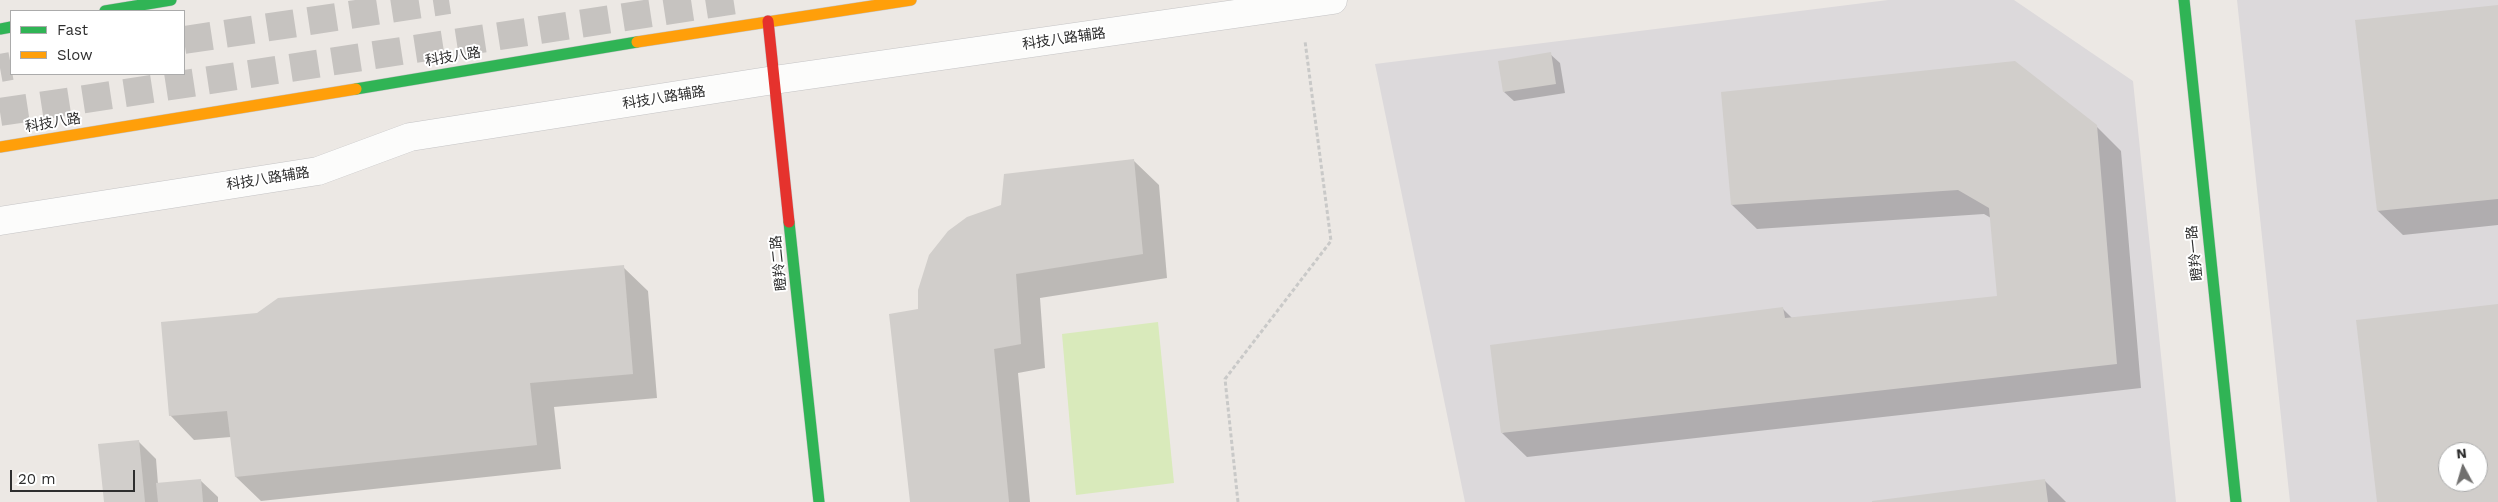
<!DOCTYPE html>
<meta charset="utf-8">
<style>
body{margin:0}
#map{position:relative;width:2498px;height:502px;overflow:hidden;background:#ece8e4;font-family:"Work Sans",sans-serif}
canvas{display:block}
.legend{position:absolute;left:10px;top:10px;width:175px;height:65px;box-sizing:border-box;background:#fff;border:1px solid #ababab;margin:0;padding:6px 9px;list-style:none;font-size:15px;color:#2e2e2e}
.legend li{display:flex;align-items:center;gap:10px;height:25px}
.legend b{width:25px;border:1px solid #ababab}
.north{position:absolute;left:2438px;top:442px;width:50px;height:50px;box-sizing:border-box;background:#fff;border:1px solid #ababab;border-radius:50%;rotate:354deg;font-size:14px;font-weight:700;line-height:20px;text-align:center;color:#2e2e2e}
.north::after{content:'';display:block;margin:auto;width:18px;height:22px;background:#706f6e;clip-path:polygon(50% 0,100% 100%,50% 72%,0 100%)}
.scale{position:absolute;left:10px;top:470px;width:125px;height:22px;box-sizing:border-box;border:2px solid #2e2e2e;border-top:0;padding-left:6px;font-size:15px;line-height:18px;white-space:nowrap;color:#2e2e2e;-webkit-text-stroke:4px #fff;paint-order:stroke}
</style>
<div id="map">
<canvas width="2498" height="502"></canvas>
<ul class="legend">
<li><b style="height:6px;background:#30b455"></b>Fast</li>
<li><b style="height:6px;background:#ff9f0a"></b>Slow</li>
</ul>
<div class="north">N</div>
<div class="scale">20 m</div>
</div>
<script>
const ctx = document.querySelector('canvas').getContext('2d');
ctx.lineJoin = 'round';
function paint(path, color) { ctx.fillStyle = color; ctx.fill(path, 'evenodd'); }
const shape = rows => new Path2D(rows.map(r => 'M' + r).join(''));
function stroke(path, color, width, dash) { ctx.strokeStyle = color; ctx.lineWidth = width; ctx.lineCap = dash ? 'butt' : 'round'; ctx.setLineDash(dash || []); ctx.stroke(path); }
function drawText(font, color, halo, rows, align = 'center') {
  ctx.font = font + ' "Work Sans","Noto Sans SC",sans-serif'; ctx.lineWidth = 4; ctx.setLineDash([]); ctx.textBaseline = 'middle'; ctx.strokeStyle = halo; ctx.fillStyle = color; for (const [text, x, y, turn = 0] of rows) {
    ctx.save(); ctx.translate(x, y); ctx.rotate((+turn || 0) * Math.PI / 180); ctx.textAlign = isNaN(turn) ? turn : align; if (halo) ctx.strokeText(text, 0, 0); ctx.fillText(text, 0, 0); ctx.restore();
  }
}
paint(shape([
 [1888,0,2014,0,2133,81,2176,502,1465,502,1375,64],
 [2237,0,2498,0,2498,502,2290,502],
 [2448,452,2478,452,2478,482,2448,482]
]), '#dcd9db');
paint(shape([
 [1158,322,1174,483,1076,495,1062,334]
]), '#d9eabb');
paint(shape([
 [2498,6,2498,225,2403,235,2378,211,2357,21],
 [1550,54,1560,63,1565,93,1514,101,1504,92],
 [1722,93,2096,126,2121,151,2141,388,1527,457,1502,433,1783,309,1792,318,1998,297,1991,218,1984,214,1757,229,1732,205],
 [1134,161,1159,185,1167,278,1040,298,1045,368,1018,373,1030,502,912,502,919,310],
 [623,267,648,291,657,398,554,407,561,469,261,501,236,477,231,437,194,440,170,415,257,314],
 [138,441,156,459,158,484,200,480,218,497,218,502,105,502],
 [2045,481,2066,502,1872,502]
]), '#0003');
paint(shape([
 [2498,5,2498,199,2377,211,2355,20],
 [1551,52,1556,84,1503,92,1498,61],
 [2015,61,2097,125,2117,364,1501,433,1490,345,1783,307,1785,318,1997,296,1989,208,1958,190,1731,205,1721,92],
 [1134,159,1143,254,1016,274,1021,344,994,349,1009,502,910,502,889,314,918,309,918,290,929,255,948,231,967,217,1001,205,1004,174],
 [624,265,633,374,530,383,537,445,235,477,227,411,169,416,161,322,257,313,278,298],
 [2498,304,2498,502,2377,502,2356,320],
 [2448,452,2478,452,2478,482,2448,482],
 [139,440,145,502,104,502,98,444],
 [201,479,203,502,158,502,156,483],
 [2045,479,2048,502,1872,502,1872,501]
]), '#d1cecb');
stroke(shape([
 [184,40,449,0],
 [0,68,11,66],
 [0,112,737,0]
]), '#c6c3c0', 28, [28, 14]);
const street = shape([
 [0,221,318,171,410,137,774,80,1333,0]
]);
const fast = shape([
 [2184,0,2236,502],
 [105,11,171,0],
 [0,29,11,27],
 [356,89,637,42],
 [789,222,819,502]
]);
const slow = shape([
 [637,42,911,0],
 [0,147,356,89]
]);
const jam = shape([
 [768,21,789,222]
]);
stroke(street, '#c5c4c5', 29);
stroke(fast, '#c5c4c5', 12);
stroke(slow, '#c5c4c5', 12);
stroke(jam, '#c5c4c5', 12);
stroke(shape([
 [1238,502,1225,379,1331,241,1305,41]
]), '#c9c9c8', 3, [4, 2.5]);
stroke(street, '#fcfcfb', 28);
stroke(fast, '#30b455', 11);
stroke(slow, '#ff9f0a', 11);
stroke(jam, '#e5322d', 11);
drawText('14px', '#2e2e2e', '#fff', [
 ["科技八路辅路",1064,39,-8],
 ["科技八路",453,57,-9],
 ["科技八路辅路",664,98,-9],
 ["科技八路",53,123,-9],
 ["科技八路辅路",268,179,-9],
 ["瞪羚一路",2195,253,-96],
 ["瞪羚二路",779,263,-96]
]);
</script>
